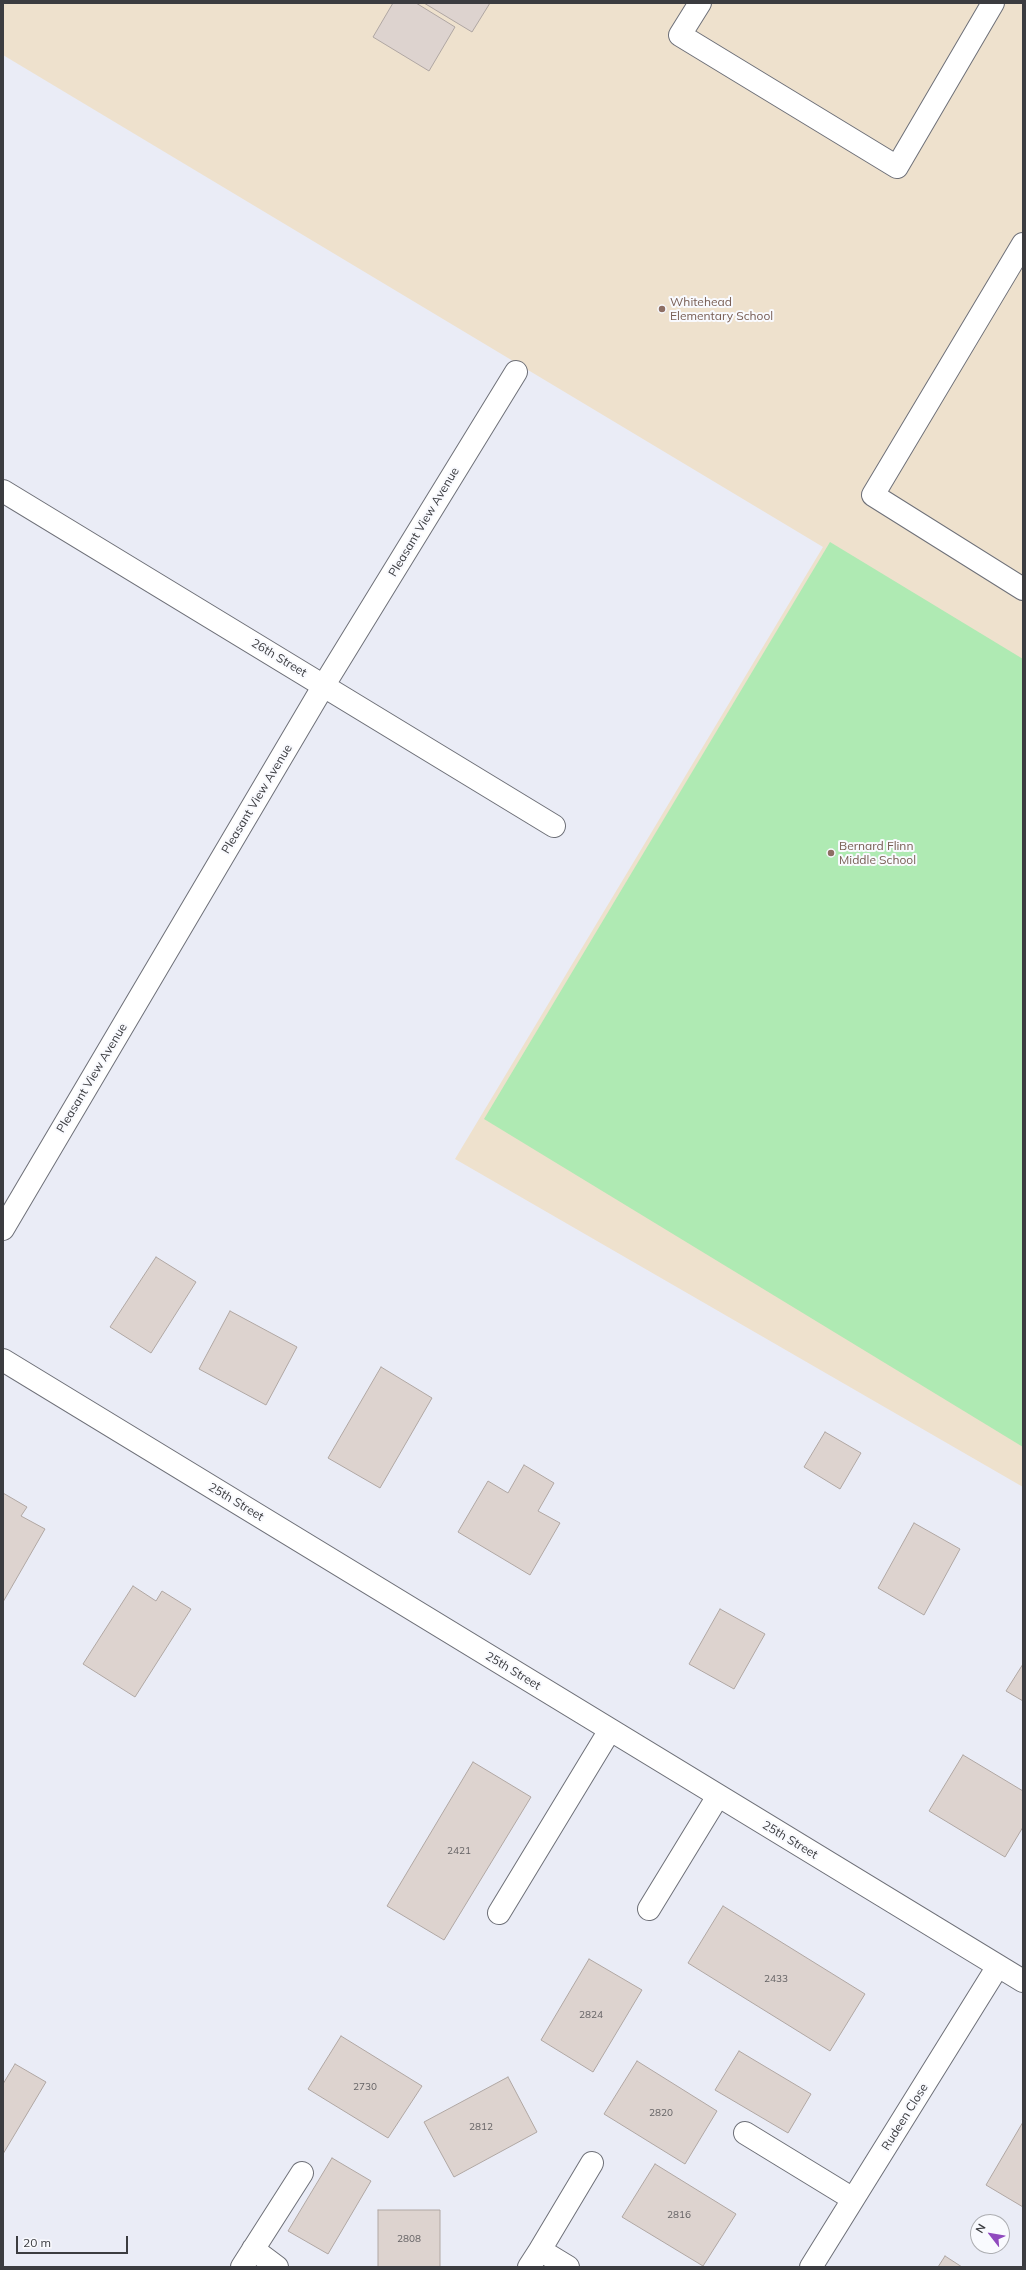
<!DOCTYPE html>
<style>
body{margin:0}
#map{position:relative;width:1026px;height:2270px;overflow:hidden;background:#eaecf6;font-family:Mulish,sans-serif}
canvas{display:block}
.frame{position:absolute;inset:0;border:4px solid #3b3c40;pointer-events:none}
.north{position:absolute;left:970px;top:2214px;width:40px;height:40px;box-sizing:border-box;background:#f9fafe;border:1px solid #adaeb2;border-radius:50%;rotate:301deg;font-size:11px;font-weight:700;line-height:16px;text-align:center;color:#3b3c40}
.north::after{content:'';display:block;margin:auto;width:14px;height:18px;background:#904abe;clip-path:polygon(50% 0,100% 100%,50% 72%,0 100%)}
.scale{position:absolute;left:16px;top:2236px;width:112px;height:18px;box-sizing:border-box;border:2px solid #3b3c40;border-top:0;padding-left:5px;font-size:12px;line-height:14px;white-space:nowrap;color:#3b3c40;-webkit-text-stroke:3px #f9fafe;paint-order:stroke}
</style>
<div id="map">
<canvas width="1026" height="2270"></canvas>
<div class="frame"></div>
<div class="north">N</div>
<div class="scale">20 m</div>
</div>
<script>
const ctx = document.querySelector('canvas').getContext('2d');
ctx.lineJoin = 'round';
function paint(path, color) { ctx.fillStyle = color; ctx.fill(path, 'evenodd'); }
const shape = rows => new Path2D(rows.map(r => 'M' + r).join(''));
function stroke(path, color, width, dash) { ctx.strokeStyle = color; ctx.lineWidth = width; ctx.lineCap = dash ? 'butt' : 'round'; ctx.setLineDash(dash || []); ctx.stroke(path); }
function drawText(font, color, halo, rows, align = 'center') {
  ctx.font = font + ' Mulish,sans-serif'; ctx.lineWidth = 4; ctx.setLineDash([]); ctx.textBaseline = 'middle'; ctx.strokeStyle = halo; ctx.fillStyle = color; for (const [text, x, y, turn = 0] of rows) {
    ctx.save(); ctx.translate(x, y); ctx.rotate((+turn || 0) * Math.PI / 180); ctx.textAlign = isNaN(turn) ? turn : align; if (halo) ctx.strokeText(text, 0, 0); ctx.fillText(text, 0, 0); ctx.restore();
  }
}
paint(shape([
 [3,3,1023,3,1023,1487,455,1159,823,547,3,55]
]), '#eee1cd');
paint(shape([
 [830,542,1023,659,1023,1447,484,1119]
]), '#afeab3');
const building = shape([
 [393,3,416,3,455,27,429,71,373,37,393,3],
 [424,3,490,3,472,32,424,3],
 [156,1257,196,1282,151,1353,110,1327,156,1257],
 [230,1311,297,1347,266,1405,199,1369,230,1311],
 [381,1367,432,1398,380,1488,328,1458,381,1367],
 [825,1432,861,1453,840,1489,804,1467,825,1432],
 [524,1465,554,1483,538,1511,560,1523,530,1575,458,1532,488,1481,508,1493,524,1465],
 [3,1493,27,1507,21,1516,45,1529,3,1602,3,1493],
 [914,1523,960,1549,924,1615,878,1588,914,1523],
 [133,1586,156,1601,162,1591,191,1609,135,1697,83,1664,133,1586],
 [720,1609,765,1634,734,1689,689,1664,720,1609],
 [1023,1664,1023,1701,1006,1691,1023,1664],
 [963,1755,1023,1791,1023,1827,1005,1857,929,1811,963,1755],
 [473,1762,531,1797,444,1940,387,1906,473,1762],
 [723,1906,865,1994,830,2051,688,1963,723,1906],
 [589,1959,642,1990,593,2072,541,2040,589,1959],
 [341,2036,422,2086,388,2138,308,2089,341,2036],
 [739,2051,811,2094,788,2133,715,2090,739,2051],
 [637,2061,717,2111,685,2164,604,2114,637,2061],
 [15,2064,46,2082,3,2154,3,2084,15,2064],
 [508,2077,537,2132,454,2177,424,2122,508,2077],
 [1023,2122,1023,2207,986,2185,1023,2122],
 [332,2158,371,2181,328,2254,288,2231,332,2158],
 [655,2164,736,2214,703,2266,622,2217,655,2164],
 [378,2210,440,2210,440,2267,378,2267,378,2210],
 [945,2256,962,2267,938,2267,945,2256]
]);
paint(building, '#ddd3cf');
stroke(building, '#b0a7a3', 1);
const minor = shape([
 [700,3,680,35,897,167,993,3],
 [1023,244,873,495,1023,589],
 [3,491,554,826],
 [3,1229,324,685,516,372],
 [3,1360,1023,1981],
 [649,1909,718,1796],
 [499,1913,610,1730],
 [745,2133,853,2199],
 [253,2249,277,2267],
 [540,2250,592,2163],
 [242,2267,302,2173],
 [529,2267,540,2250,568,2267],
 [811,2267,998,1966]
]);
stroke(minor, '#6e7078', 24);
stroke(minor, '#fff', 22);
for (const [x, y, r, color] of [
 [662,309,4,"#8d6e63"],
 [831,853,4,"#8d6e63"]
]) { const dot = new Path2D(); dot.arc(x, y, r, 0, 2 * Math.PI); ctx.fillStyle = color; ctx.fill(dot); stroke(dot, '#f9fafe', 1.5); }
drawText('10px', '#646264', null, [
 ["2421",459,1851],
 ["2433",776,1979],
 ["2824",591,2015],
 ["2730",365,2087],
 ["2820",661,2113],
 ["2812",481,2127],
 ["2816",679,2215],
 ["2808",409,2239]
]);
drawText('12px', '#785e54', '#f9fafe', [
 ["Whitehead",670,302],
 ["Elementary School",670,316],
 ["Bernard Flinn",839,846],
 ["Middle School",839,860]
], 'left');
drawText('12px', '#3b3c40', '#f9fafe', [
 ["Pleasant View Avenue",424,522,-59],
 ["26th Street",279,658,31],
 ["Pleasant View Avenue",257,799,-59],
 ["Pleasant View Avenue",92,1078,-59],
 ["25th Street",236,1502,31],
 ["25th Street",513,1671,31],
 ["25th Street",790,1840,31],
 ["Rudeen Close",905,2117,-58]
]);
</script>
